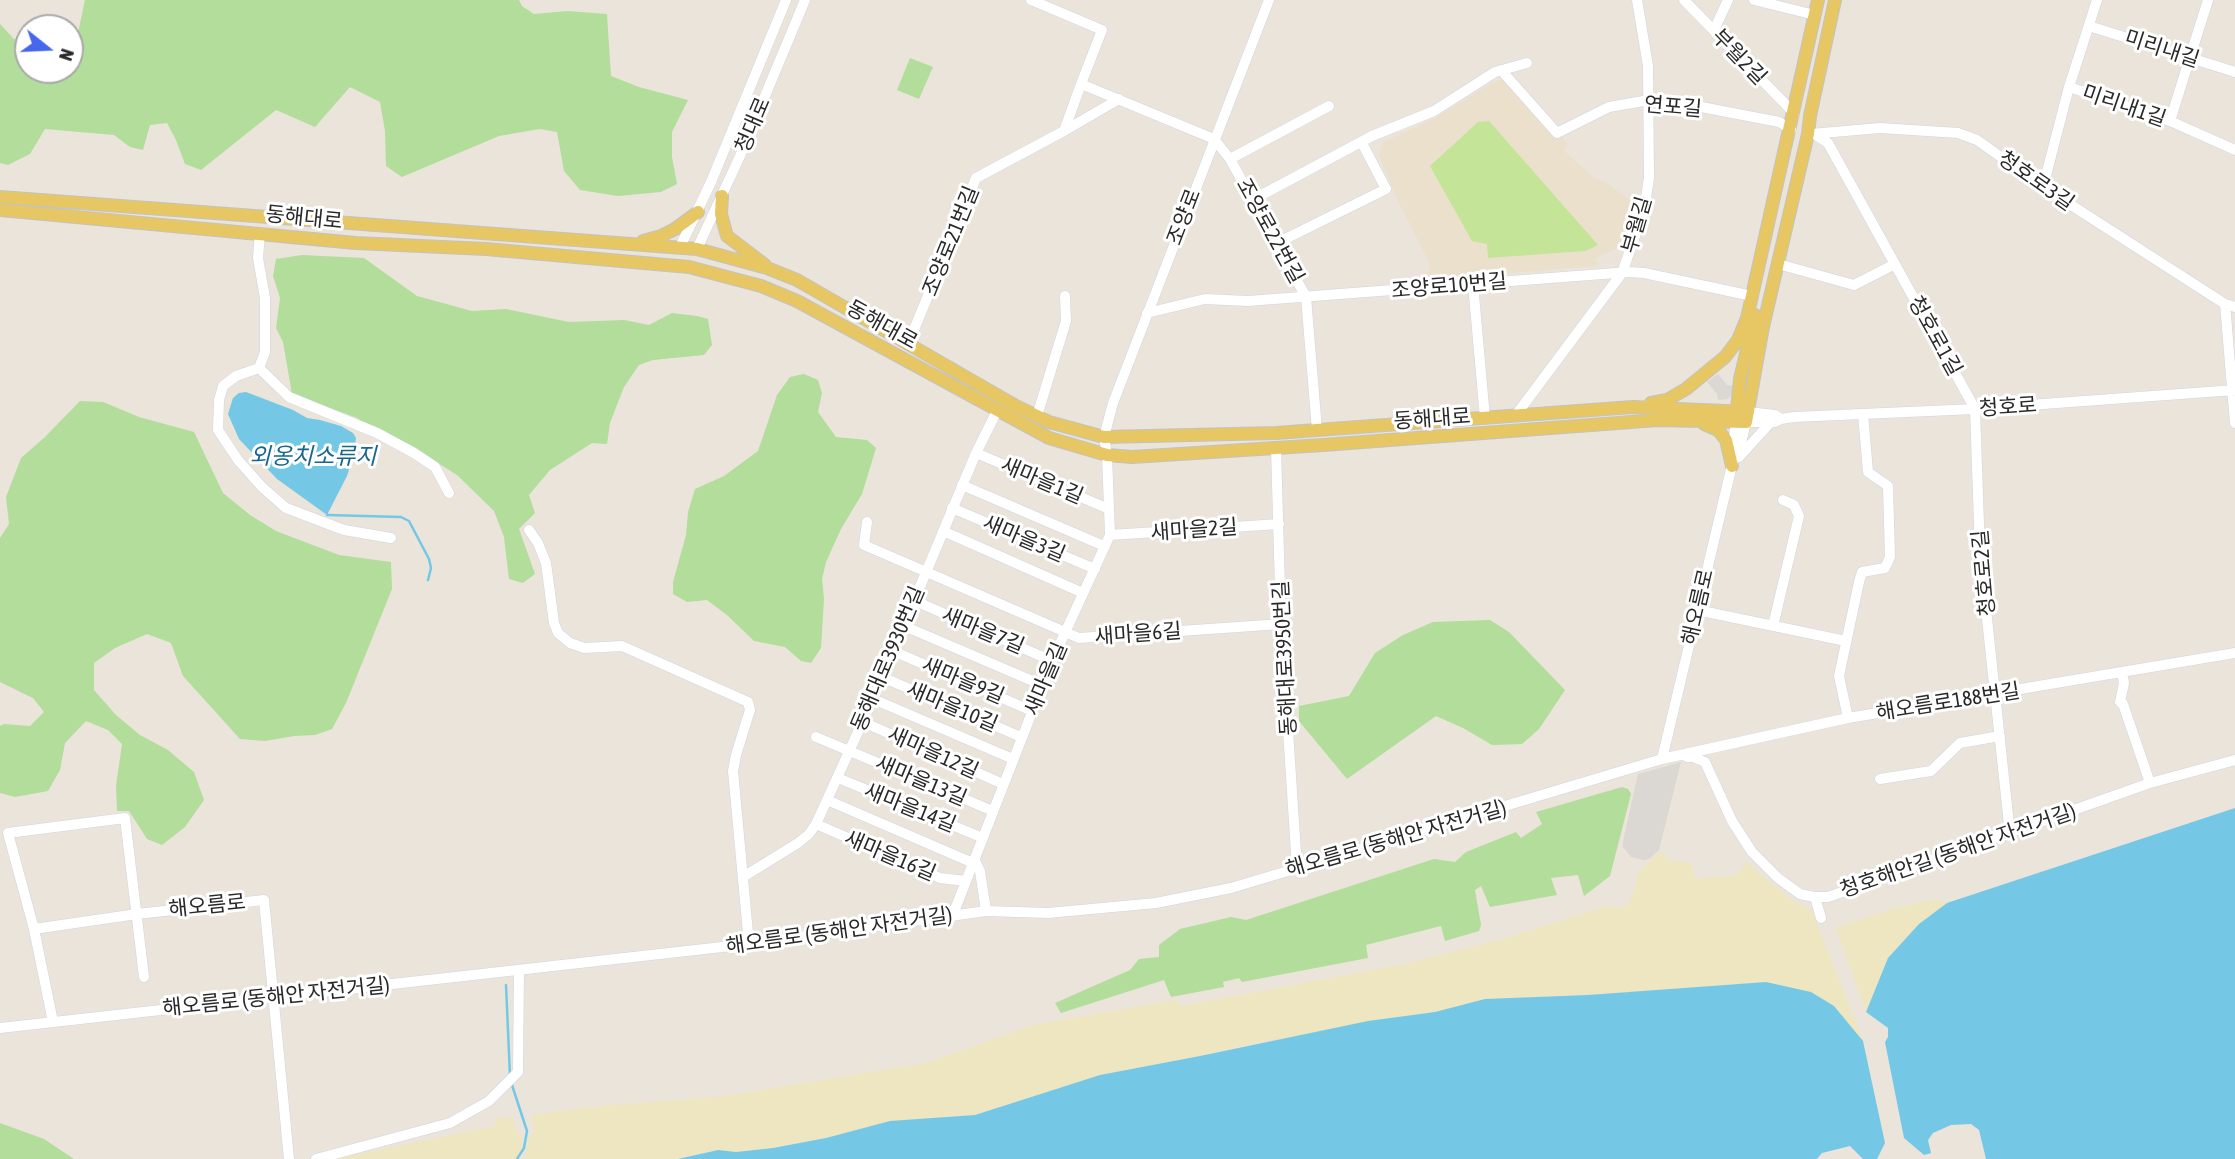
<!DOCTYPE html>
<meta charset="utf-8">
<style>
body{margin:0}
#map{position:relative;width:2235px;height:1159px;overflow:hidden;background:#eae4db;font-family:"Asap Condensed",sans-serif}
canvas{display:block}
.north{position:absolute;left:14px;top:14px;width:70px;height:70px;box-sizing:border-box;background:#fff;border:2px solid #a9a9a9;border-radius:50%;rotate:108deg;font-size:19px;font-weight:700;line-height:28px;text-align:center;color:#292929}
.north::after{content:'';display:block;margin:auto;width:24px;height:32px;background:#4666ec;clip-path:polygon(50% 0,100% 100%,50% 72%,0 100%)}
</style>
<div id="map">
<canvas width="2235" height="1159"></canvas>
<div class="north">N</div>
</div>
<script>
const ctx = document.querySelector('canvas').getContext('2d');
ctx.lineJoin = 'round';
function paint(path, color) { ctx.fillStyle = color; ctx.fill(path, 'evenodd'); }
const shape = rows => new Path2D(rows.map(r => 'M' + r).join(''));
function stroke(path, color, width, dash) { ctx.strokeStyle = color; ctx.lineWidth = width; ctx.lineCap = dash ? 'butt' : 'round'; ctx.setLineDash(dash || []); ctx.stroke(path); }
function drawText(font, color, halo, rows, align = 'center') {
  ctx.font = font + ' "Asap Condensed","Noto Sans KR",sans-serif'; ctx.lineWidth = 6; ctx.setLineDash([]); ctx.textBaseline = 'middle'; ctx.strokeStyle = halo; ctx.fillStyle = color; for (const [text, x, y, turn = 0] of rows) {
    ctx.save(); ctx.translate(x, y); ctx.rotate((+turn || 0) * Math.PI / 180); ctx.textAlign = isNaN(turn) ? turn : align; if (halo) ctx.strokeText(text, 0, 0); ctx.fillText(text, 0, 0); ctx.restore();
  }
}
paint(shape([
 [1503,79,1553,138,1559,134,1568,144,1563,150,1592,176,1610,185,1640,208,1639,217,1618,248,1596,258,1597,266,1426,280,1430,264,1397,199,1379,156,1383,142,1435,118,1493,82]
]), '#ebe0cc');
paint(shape([
 [85,0,519,0,522,6,534,14,568,11,607,14,611,76,639,87,688,100,672,132,672,157,677,184,661,192,618,196,580,190,564,171,557,132,540,129,499,136,402,177,386,166,385,131,380,102,350,87,315,127,276,110,201,170,185,164,176,140,167,123,150,125,143,150,130,147,114,135,45,129,30,154,8,165,0,163,0,24,14,39,28,42,28,70,70,70,70,36,78,33],
 [910,58,933,67,919,99,897,90],
 [302,255,364,258,417,296,472,311,506,309,569,322,624,320,649,325,672,313,697,316,708,319,712,345,704,355,653,360,639,365,624,387,610,423,607,444,592,443,550,470,529,495,535,513,519,529,535,574,523,583,509,579,504,537,494,511,457,475,408,444,374,429,357,418,292,394,283,342,276,328,280,298,273,276,276,259],
 [804,374,818,380,822,393,818,412,836,437,867,440,876,448,862,494,841,529,826,562,822,579,824,599,821,648,811,663,801,661,785,647,754,641,727,615,707,600,687,602,673,594,673,582,686,535,688,512,695,489,724,476,758,451,777,395,790,377],
 [80,401,103,402,139,417,194,432,223,493,250,515,276,531,339,555,391,562,392,589,346,703,332,729,315,735,294,736,265,741,240,739,183,676,171,643,147,634,115,648,94,663,94,690,116,715,140,735,168,750,194,772,204,800,185,827,162,845,147,839,129,811,117,811,116,786,122,744,108,730,86,721,65,743,60,770,48,791,15,797,0,793,0,726,4,724,30,726,44,712,33,698,0,682,0,538,9,524,6,497,21,458,45,437],
 [1490,620,1509,632,1565,690,1539,729,1522,744,1492,745,1463,728,1436,716,1347,779,1299,721,1299,706,1349,696,1375,653,1403,635,1433,622],
 [1622,787,1628,789,1631,794,1610,876,1584,896,1578,875,1551,878,1557,895,1490,907,1481,886,1475,890,1481,925,1479,931,1445,941,1441,926,1366,945,1368,958,1242,982,1239,978,1223,982,1224,987,1171,997,1164,980,1061,1013,1055,1003,1130,970,1139,959,1159,957,1159,945,1180,929,1231,917,1246,920,1434,859,1455,862,1466,852,1516,832,1521,838,1542,824,1536,812],
 [0,1123,44,1139,74,1159,0,1159]
]), '#b2dd9b');
paint(shape([
 [1660,851,1670,860,1691,863,1696,879,1737,875,1746,862,1788,897,1812,911,1863,1041,1834,1006,1811,992,1766,982,1588,995,1485,999,1435,1012,1245,1045,1200,1056,1100,1075,975,1115,935,1117,773,1148,736,1152,717,1150,678,1159,521,1159,526,1155,529,1136,534,1131,531,1115,602,1106,723,1096,926,1063,1033,1025,1175,1000,1182,1006,1404,964,1499,940,1607,906,1624,908,1630,901,1640,870],
 [1933,899,1947,903,1919,924,1888,957,1866,1012,1836,928,1892,909],
 [495,1118,513,1118,516,1131,522,1135,521,1151,515,1159,335,1159,495,1126]
]), '#ede6c0');
paint(shape([
 [1489,121,1598,245,1585,251,1488,258,1487,244,1472,241,1430,166,1478,122]
]), '#c4e498');
paint(shape([
 [1718,374,1727,385,1733,386,1731,396,1727,399,1718,400,1717,394,1707,382],
 [1681,762,1659,850,1649,859,1643,860,1631,857,1623,847,1623,841,1638,774]
]), '#dbd7d2');
paint(shape([
 [246,392,293,410,307,418,320,420,341,426,353,433,356,438,354,453,347,476,327,515,277,479,239,439,228,414,233,398,239,393],
 [2235,808,2235,1159,1986,1159,1979,1130,1971,1124,1951,1125,1933,1133,1928,1140,1931,1153,1924,1155,1904,1138,1885,1042,1888,1037,1888,1028,1866,1012,1888,958,1919,924,1947,903],
 [1766,982,1811,992,1834,1006,1863,1041,1885,1143,1877,1159,1863,1159,1850,1146,1822,1153,1817,1159,678,1159,718,1150,736,1152,773,1148,826,1138,890,1121,975,1115,1100,1075,1200,1056,1368,1021,1435,1012,1485,999,1588,995]
]), '#75c8e5');
stroke(shape([
 [327,515,401,517,409,521,429,559,431,568,428,580],
 [506,985,510,1076],
 [511,1082,527,1131,524,1148,517,1159]
]), '#75c8e5', 2.5);
const minor = shape([
 [1031,0,1102,30,1081,84],
 [1684,0,1794,113],
 [1754,0,1815,15],
 [2089,26,2235,72],
 [1714,30,1728,0],
 [1501,70,1557,133,1609,107,1649,100,1686,104,1779,122,1791,129],
 [2069,87,2170,121,2235,150],
 [2170,121,2208,0],
 [1064,131,1119,99],
 [1811,134,1880,128,1958,133,1977,140,2043,187,2225,304,2235,307],
 [1816,135,1828,143,1975,409,1980,553,2010,834],
 [1230,159,1329,106],
 [2043,187,2069,87,2097,0],
 [1254,199,1372,136,1434,111,1495,72,1527,63],
 [260,233,258,258,265,298,265,352,259,368,236,376,223,386,219,400,218,430,238,460,262,487,286,508,344,530,391,538],
 [1277,243,1386,189,1362,143],
 [680,247,711,182,786,0],
 [697,249,740,156,805,0],
 [1778,264,1854,285,1895,264],
 [1473,284,1485,418],
 [2225,304,2235,423],
 [1147,313,1205,299,1248,301,1629,272,1644,273,1752,296],
 [909,342,976,178,1064,131,1081,84,1214,139,1230,159,1306,297,1317,430],
 [259,368,289,397,377,433,414,453,435,467,449,493],
 [1748,412,1775,415,1781,419],
 [1516,415,1622,273,1644,210,1649,178,1648,66,1637,0],
 [1037,416,1066,321,1065,296],
 [1276,448,1281,624,1297,868],
 [976,453,1109,509],
 [1735,455,1733,446,1736,421],
 [1739,457,1771,422],
 [962,485,1104,546],
 [952,508,1095,569],
 [867,522,864,545,1079,638,1281,624],
 [529,530,538,543,546,563,554,623,558,633,570,643,584,648,622,646,748,702,750,710,736,755,733,771,749,944],
 [943,531,1083,593],
 [1110,535,1279,524],
 [913,600,1052,661],
 [1697,610,1846,641],
 [904,626,1042,685],
 [1773,626,1799,516,1794,505,1783,500],
 [893,651,1032,711],
 [2122,673,2124,683,2120,702,2123,704,2150,783],
 [882,677,1021,737],
 [873,699,1013,759],
 [1848,718,1839,676,1859,582,1862,572,1885,568,1890,557,1888,486,1868,472,1863,414],
 [863,722,1003,784],
 [816,737,993,811],
 [1687,757,1693,757,1705,762,1732,821,1752,852,1778,878,1800,894,1815,897,1828,897,2150,783,2235,760],
 [1662,759,1733,461,1740,447,1746,422,1775,422,1781,419,1794,417,1975,409,2235,390],
 [838,778,983,838],
 [1880,779,1931,771,1960,743,2000,736],
 [827,800,973,863],
 [816,824,940,878,966,881],
 [974,859,980,871,986,911],
 [743,877,798,843,809,834,816,824,873,699,976,453,997,411],
 [1815,897,1821,918],
 [952,917,1052,661,1110,535,1107,455,1104,437,1113,403,1269,0],
 [34,929,137,914,264,900,289,1159],
 [53,1022,34,929,8,833,125,818,144,977],
 [0,1028,749,944,986,911,1048,913,1156,903,1231,888,1662,759,1848,718,2235,653],
 [316,1159,450,1123,489,1101,518,1072,519,970]
]);
const major = shape([
 [722,196,721,214,727,236,765,265],
 [0,197,697,249,767,268,797,280,1016,406,1049,422,1104,437,1276,433,1633,407,1748,412],
 [0,210,356,243,486,249,689,267,761,286,797,301,1049,438,1107,455,1132,457,1323,445,1658,420,1746,422,1763,327,1808,134,1810,116,1835,0],
 [643,241,661,236,675,229,698,212],
 [1651,403,1667,400,1686,389,1725,357,1738,340,1747,318,1818,0],
 [1736,418,1740,379,1755,315],
 [1704,424,1718,430,1726,440,1732,466]
]);
stroke(minor, '#d1d4e1', 11);
stroke(major, '#c3c3c3', 14);
stroke(minor, '#fff', 10);
stroke(major, '#e6c764', 12);
drawText('21px', '#292929', '#fff', [
 ["미리내길",2162,49,18],
 ["부월2길",1739,57,46],
 ["미리내1길",2124,106,19],
 ["연포길",1673,107,5],
 ["청대로",753,125,-67],
 ["청호로3길",2036,181,35],
 ["조양로",1184,217,-69],
 ["동해대로",304,218,6],
 ["부월길",1637,225,-74],
 ["조양로22번길",1270,231,61],
 ["조양로21번길",951,241,-68],
 ["조양로10번길",1449,286,-5],
 ["동해대로",882,325,29],
 ["청호로1길",1935,336,61],
 ["청호로",2008,407,-4],
 ["동해대로",1432,419,-4],
 ["새마을1길",1042,481,23],
 ["새마을2길",1194,530,-4],
 ["새마을3길",1024,539,23],
 ["청호로2길",1984,573,-95],
 ["해오름로",1698,607,-77],
 ["새마을7길",983,631,23],
 ["새마을6길",1138,634,-4],
 ["동해대로3950번길",1285,658,-93],
 ["동해대로3930번길",888,659,-67],
 ["새마을길",1046,679,-67],
 ["새마을9길",963,681,23],
 ["해오름로188번길",1948,702,-9],
 ["새마을10길",952,707,23],
 ["새마을12길",933,753,24],
 ["새마을13길",921,781,23],
 ["새마을14길",910,808,22],
 ["해오름로 (동해안 자전거길)",1396,839,-16],
 ["청호해안길 (동해안 자전거길)",1958,851,-19],
 ["새마을16길",890,856,23],
 ["해오름로",207,906,-6],
 ["해오름로 (동해안 자전거길)",839,931,-8],
 ["해오름로 (동해안 자전거길)",276,997,-6]
]);
drawText('italic 23px', '#17668f', '#fff', [
 ["외옹치소류지",313,457]
]);
</script>
